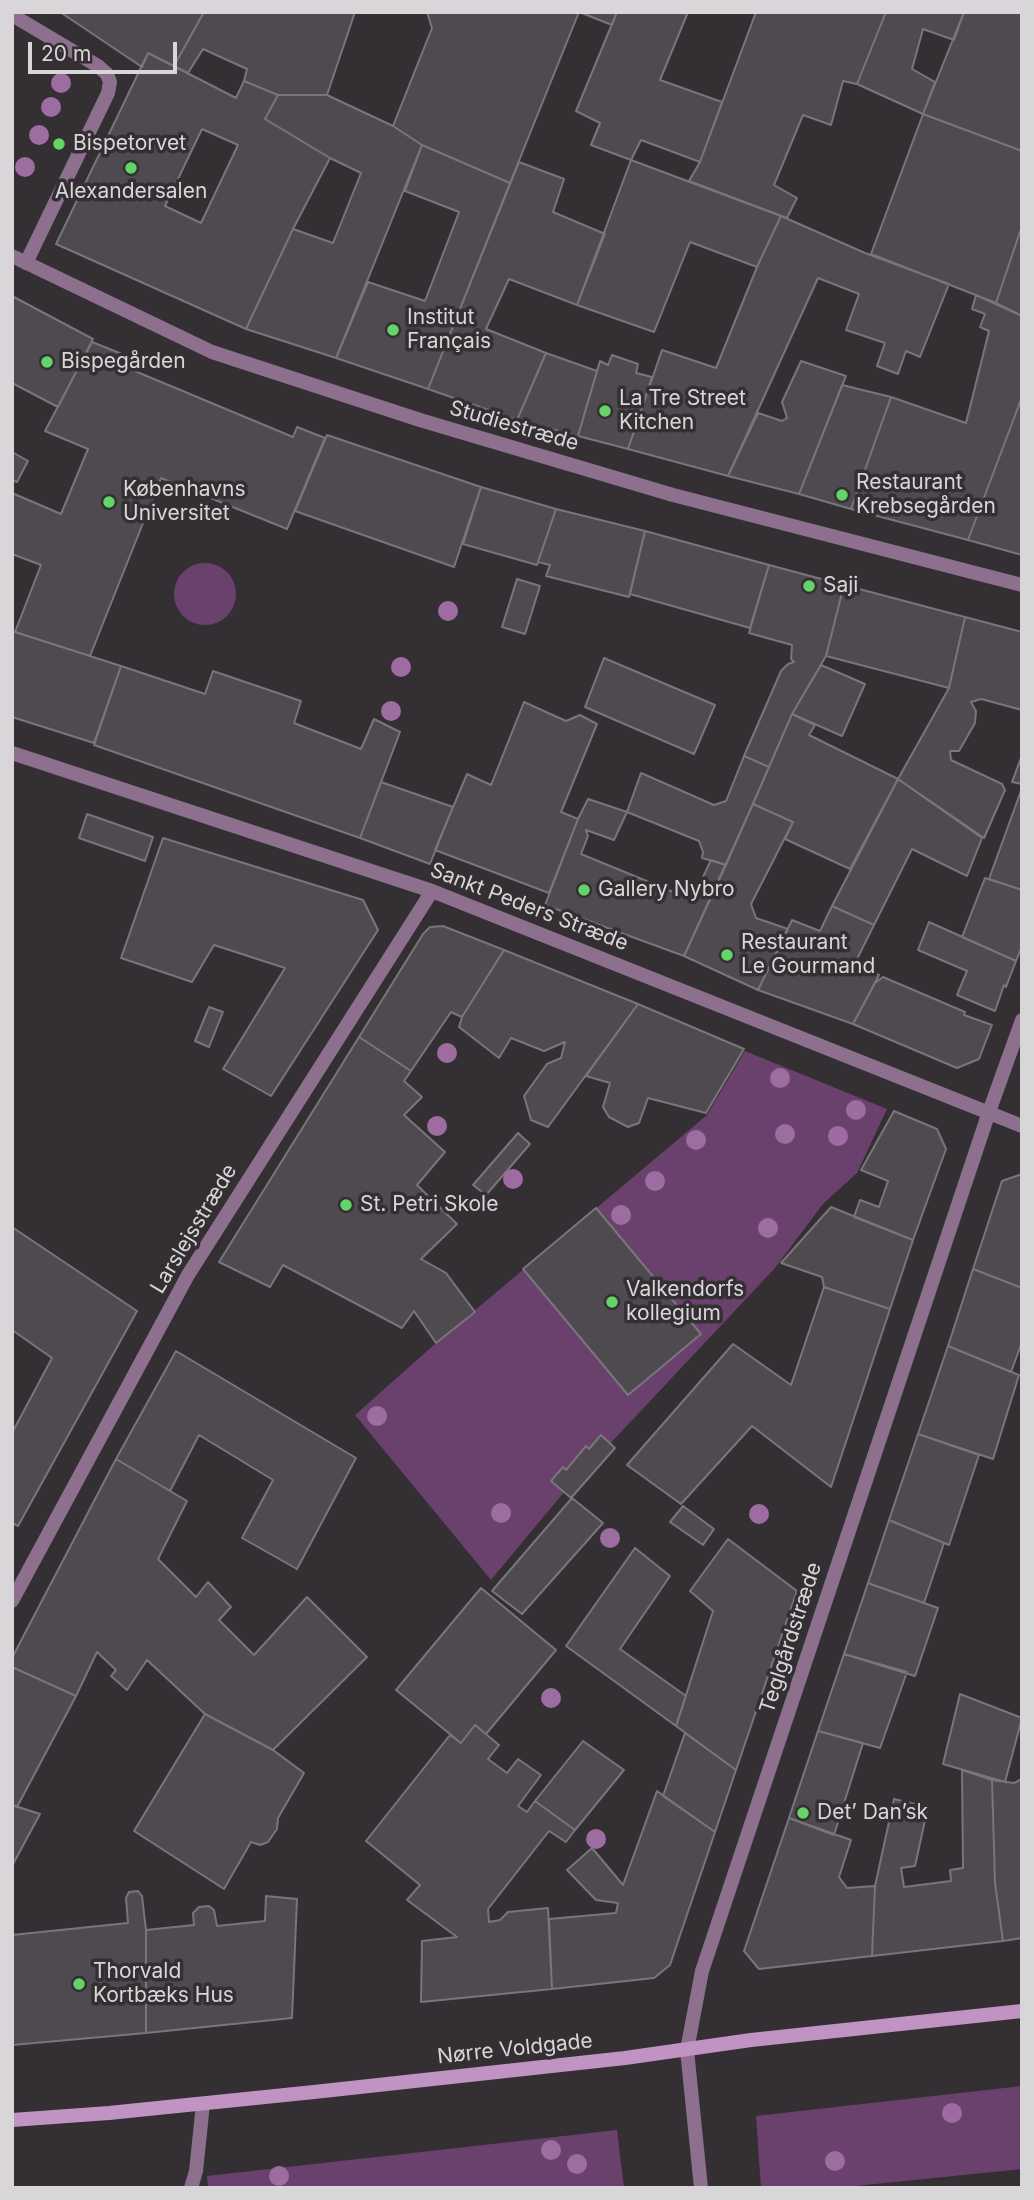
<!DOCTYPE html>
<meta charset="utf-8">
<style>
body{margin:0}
#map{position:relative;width:1034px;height:2200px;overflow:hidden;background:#332f33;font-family:Inter,sans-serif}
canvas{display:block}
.frame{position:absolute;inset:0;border:14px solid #d9d6d9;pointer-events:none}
.scale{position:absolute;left:28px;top:42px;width:149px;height:32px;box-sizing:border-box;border:4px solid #d9d6d9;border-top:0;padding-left:9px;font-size:21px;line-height:24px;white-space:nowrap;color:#d9d6d9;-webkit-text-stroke:5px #332f33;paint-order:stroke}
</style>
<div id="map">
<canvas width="1034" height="2200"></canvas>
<div class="frame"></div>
<div class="scale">20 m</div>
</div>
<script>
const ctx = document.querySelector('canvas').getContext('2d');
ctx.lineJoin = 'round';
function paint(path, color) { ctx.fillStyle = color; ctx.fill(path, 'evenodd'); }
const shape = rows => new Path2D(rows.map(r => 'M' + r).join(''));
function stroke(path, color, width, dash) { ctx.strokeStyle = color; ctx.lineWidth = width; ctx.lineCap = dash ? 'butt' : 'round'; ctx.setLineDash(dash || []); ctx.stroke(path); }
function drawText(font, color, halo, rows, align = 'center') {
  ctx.font = font + ' Inter,sans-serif'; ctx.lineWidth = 7; ctx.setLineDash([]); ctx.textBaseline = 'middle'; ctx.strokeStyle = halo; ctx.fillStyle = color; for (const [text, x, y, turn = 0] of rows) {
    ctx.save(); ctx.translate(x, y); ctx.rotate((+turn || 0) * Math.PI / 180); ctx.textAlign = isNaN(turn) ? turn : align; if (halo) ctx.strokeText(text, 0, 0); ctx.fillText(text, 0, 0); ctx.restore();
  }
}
paint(shape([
 '174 594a31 31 0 1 1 62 0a31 31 0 1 1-62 0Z',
 [745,1051,887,1109,857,1173,823,1204,775,1268,560,1497,491,1580,355,1415,436,1343,707,1115],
 [1022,2086,1022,2169,836,2188,761,2188,756,2116],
 [617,2130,624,2188,208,2188,207,2176]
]), '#6a416d');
const building = shape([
 [60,12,204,12,174,66,148,53,142,67,60,12],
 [204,12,249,13,355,12,327,95,278,95,244,81,247,69,203,49,188,73,174,66,204,12],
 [427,12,579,12,510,183,422,145,393,126,432,28,427,12],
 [579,12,617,12,612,25,579,12],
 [617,12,688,12,660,80,722,102,700,162,641,140,631,160,591,145,600,123,576,111,617,12],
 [756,12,886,12,857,84,843,81,831,125,803,115,774,185,797,198,787,218,689,181,700,162,756,12],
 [886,12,964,12,954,40,923,29,912,69,935,82,923,114,857,84,886,12],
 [964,12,1022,12,1022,151,923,114,964,12],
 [148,53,236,98,244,81,278,95,265,119,330,158,293,229,246,329,56,244,148,53],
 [202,129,238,145,201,223,165,206,202,129],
 [278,95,327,95,393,126,422,145,336,358,246,329,293,229,333,243,361,173,330,158,265,119,278,95],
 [923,114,1022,151,1022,226,996,303,871,254,923,114],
 [422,145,510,183,428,389,336,358,368,282,425,301,459,212,405,191,422,145],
 [631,160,781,216,757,267,690,242,654,332,577,305,631,160],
 [519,162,564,179,553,212,605,234,577,305,509,279,486,329,546,353,517,420,428,389,519,162],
 [781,216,865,253,949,284,920,357,906,351,898,374,877,366,885,343,846,330,859,294,818,278,728,476,628,449,662,350,716,368,757,267,781,216],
 [1022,226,1022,316,996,303,1022,226],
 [976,295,1022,316,1022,397,968,540,851,509,891,397,966,423,989,331,980,327,985,314,972,309,976,295],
 [12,296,93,339,58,407,12,383,12,296],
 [92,342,122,354,118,364,293,437,297,427,325,438,287,529,161,478,90,656,15,632,41,565,12,554,12,493,61,514,88,449,45,431,92,342],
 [546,353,597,371,578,436,517,420,546,353],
 [612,355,638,364,636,373,652,377,628,449,578,436,600,361,608,365,612,355],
 [801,361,846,376,799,494,728,476,758,413,782,421,787,418,782,402,801,361],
 [842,385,891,397,851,509,799,494,842,385],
 [1022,397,1022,555,968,540,1022,397],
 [327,435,481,487,454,567,295,511,327,435],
 [12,452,28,461,17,482,12,480,12,452],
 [481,487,556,509,537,565,463,544,481,487],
 [556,509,645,531,629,597,546,576,550,565,538,562,556,509],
 [645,531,769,565,750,628,630,594,645,531],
 [769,565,844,585,826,656,792,714,769,767,744,756,781,671,788,664,794,662,791,659,792,645,749,633,769,565],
 [517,579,540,586,525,634,502,627,517,579],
 [844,585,965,617,949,688,826,656,844,585],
 [965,617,1022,632,1022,710,981,699,971,702,976,711,975,723,959,751,950,751,951,760,1002,784,1005,790,984,838,898,779,949,688,965,617],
 [12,631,121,666,94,743,12,717,12,631],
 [604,658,715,705,694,754,585,707,604,658],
 [821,665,865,684,842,736,792,714,821,665],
 [121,666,205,694,213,671,301,701,294,723,361,749,374,719,400,732,360,838,94,745,121,666],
 [524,702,566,721,580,715,597,724,561,812,578,819,549,893,435,850,467,774,491,785,524,702],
 [792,714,815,725,809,735,898,779,850,869,785,839,793,822,753,804,792,714],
 [1022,755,1022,784,1012,782,1022,755],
 [744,756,769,767,726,865,702,858,703,852,699,841,627,812,641,773,714,805,726,801,744,756],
 [898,779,982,838,967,876,912,849,874,925,832,906,898,779],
 [381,782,453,807,430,864,360,838,381,782],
 [1022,788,1022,890,989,879,1022,788],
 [588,799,627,812,614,840,586,830,588,836,581,854,683,896,694,896,711,860,726,865,684,956,545,905,578,819,588,799],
 [753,804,793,822,751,904,756,918,788,929,758,990,684,956,753,804],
 [87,814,153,837,145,861,79,838,87,814],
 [163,838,363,900,378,930,271,1096,223,1069,285,968,214,945,192,982,121,958,163,838],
 [985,878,1022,890,1022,946,1016,961,962,937,985,878],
 [832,906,874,925,854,965,879,975,853,1024,758,990,792,920,820,931,832,906],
 [929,922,1016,961,1006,987,1004,985,995,1011,957,995,967,971,918,950,929,922],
 [443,926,504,950,462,1017,451,1012,411,1071,359,1037,423,934,430,927,443,926],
 [504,950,638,1004,548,1127,531,1120,524,1096,547,1064,561,1058,565,1042,544,1051,511,1038,499,1058,459,1027,462,1017,504,950],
 [883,977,965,1012,964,1015,992,1025,979,1059,957,1068,853,1024,875,983,883,977],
 [638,1004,744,1049,706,1113,648,1098,639,1123,628,1127,609,1117,603,1107,610,1083,586,1076,638,1004],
 [209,1007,223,1012,209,1047,195,1041,209,1007],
 [359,1037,411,1071,404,1081,422,1097,404,1115,445,1152,417,1185,457,1224,421,1259,446,1273,475,1312,436,1343,414,1311,402,1328,283,1265,270,1287,219,1262,359,1037],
 [894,1111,937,1129,946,1149,913,1240,854,1217,860,1200,879,1207,888,1181,861,1170,894,1111],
 [518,1133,530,1144,486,1195,473,1185,518,1133],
 [1022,1174,1022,1288,973,1269,1002,1181,1022,1174],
 [831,1207,913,1240,890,1309,824,1287,822,1277,781,1263,831,1207],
 [596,1208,701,1334,628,1395,523,1269,596,1208],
 [12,1227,137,1311,18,1526,12,1523,12,1433,52,1358,12,1330,12,1227],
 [973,1269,1022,1288,1022,1342,1011,1372,948,1346,973,1269],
 [824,1287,890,1309,831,1487,752,1426,681,1504,627,1465,733,1344,791,1385,824,1287],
 [948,1346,1019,1375,993,1459,918,1434,948,1346],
 [176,1351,356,1458,297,1569,242,1538,273,1480,199,1435,170,1491,116,1459,176,1351],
 [918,1434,979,1455,949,1545,889,1520,918,1434],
 [601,1435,615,1448,571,1498,551,1481,563,1467,566,1470,586,1446,589,1449,601,1435],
 [116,1459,187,1501,158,1559,196,1597,208,1582,231,1607,219,1620,254,1655,307,1597,367,1657,273,1750,205,1714,147,1660,127,1690,111,1676,116,1670,97,1652,76,1696,12,1667,12,1658,116,1459],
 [572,1498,603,1523,522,1614,492,1591,572,1498],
 [683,1506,714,1529,703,1545,670,1522,683,1506],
 [889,1520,944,1543,924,1603,868,1583,889,1520],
 [728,1539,797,1591,736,1770,676,1726,713,1611,690,1591,728,1539],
 [635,1548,670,1576,620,1649,686,1696,676,1726,566,1646,635,1548],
 [868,1583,938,1608,915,1676,844,1654,868,1583],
 [481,1588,556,1650,486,1734,475,1725,461,1743,396,1690,481,1588],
 [844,1654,907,1672,880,1748,818,1731,844,1654],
 [12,1667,76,1696,17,1807,12,1805,12,1667],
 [960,1694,1022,1718,1005,1782,943,1764,960,1694],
 [205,1714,273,1750,304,1773,278,1818,277,1829,268,1842,260,1845,251,1842,224,1889,134,1831,205,1714],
 [475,1725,499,1745,488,1759,507,1773,518,1759,541,1775,518,1806,527,1812,535,1801,575,1830,566,1842,549,1831,488,1909,489,1922,500,1920,508,1912,548,1908,552,1989,421,2002,422,1941,457,1937,407,1900,420,1885,366,1841,450,1735,461,1743,475,1725],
 [818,1731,863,1743,834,1835,789,1818,818,1731],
 [685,1733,736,1770,715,1832,663,1796,685,1733],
 [583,1741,624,1770,575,1830,535,1801,583,1741],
 [962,1770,992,1780,995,1883,1003,1941,872,1956,875,1886,894,1799,928,1807,915,1866,901,1868,904,1887,951,1881,950,1870,963,1868,962,1770],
 [1022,1779,1022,1938,1003,1941,995,1883,992,1780,1014,1783,1022,1779],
 [657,1791,715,1832,670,1965,654,1978,552,1989,549,1919,616,1913,618,1903,596,1900,567,1870,592,1848,623,1885,657,1791],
 [12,1805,40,1814,12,1866,12,1805],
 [789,1818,851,1840,839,1877,847,1888,875,1886,872,1956,759,1969,744,1951,789,1818],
 [138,1891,142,1896,146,1930,146,2033,12,2045,12,1935,128,1923,126,1898,129,1892,138,1891],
 [266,1896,297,1899,292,2018,146,2033,146,1930,194,1925,193,1913,199,1907,209,1906,214,1910,217,1926,265,1921,266,1896]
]);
paint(building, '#4f4a4f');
stroke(building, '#7a757b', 2);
stroke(shape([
 [12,15,98,66,107,74,110,82,108,93,26,263],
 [191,2188,196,2171,203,2104]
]), '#8c708e', 14);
stroke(shape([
 [12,256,212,352,420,420,673,495,1022,585],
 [12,753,432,891,1022,1126],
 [12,1601,188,1275,432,891],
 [701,2188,687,2050,702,1971,989,1112,1022,1020]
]), '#8c708e', 14);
stroke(shape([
 [12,2120,109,2113,314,2092,625,2058,751,2040,1022,2011]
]), '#c093c3', 14);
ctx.fillStyle = '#9d6ca0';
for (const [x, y] of [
 [61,83],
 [51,107],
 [39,135],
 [25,167],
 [448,611],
 [401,667],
 [391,711],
 [447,1053],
 [780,1078],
 [856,1110],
 [437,1126],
 [785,1134],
 [838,1136],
 [696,1140],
 [513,1179],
 [655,1181],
 [621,1215],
 [768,1228],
 [377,1416],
 [501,1513],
 [759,1514],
 [610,1538],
 [551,1698],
 [596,1839],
 [952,2113],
 [551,2150],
 [835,2161],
 [577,2164],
 [279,2176]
]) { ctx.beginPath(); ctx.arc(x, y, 10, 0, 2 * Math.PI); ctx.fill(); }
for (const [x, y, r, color] of [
 [59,144,7,"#63d468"],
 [131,168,7,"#63d468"],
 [393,330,7,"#63d468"],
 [47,362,7,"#63d468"],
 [605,411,7,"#63d468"],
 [842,495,7,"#63d468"],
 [109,502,7,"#63d468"],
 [809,586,7,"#63d468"],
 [584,890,7,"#63d468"],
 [727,955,7,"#63d468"],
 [346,1205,7,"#63d468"],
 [612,1302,7,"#63d468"],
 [803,1813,7,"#63d468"],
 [79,1984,7,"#63d468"]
]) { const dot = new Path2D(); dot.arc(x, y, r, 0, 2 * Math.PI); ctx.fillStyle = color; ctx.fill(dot); stroke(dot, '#332f33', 2.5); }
drawText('21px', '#d9d6d9', '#332f33', [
 ["Bispetorvet",73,144],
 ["Alexandersalen",131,192,"center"],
 ["Institut",407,318],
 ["Français",407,342],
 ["Bispegården",61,362],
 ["La Tre Street",619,399],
 ["Kitchen",619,423],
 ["Restaurant",856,483],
 ["Krebsegården",856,507],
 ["Københavns",123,490],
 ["Universitet",123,514],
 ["Saji",823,586],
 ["Gallery Nybro",598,890],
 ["Restaurant",741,943],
 ["Le Gourmand",741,967],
 ["St. Petri Skole",360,1205],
 ["Valkendorfs",626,1290],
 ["kollegium",626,1314],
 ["Det’ Dan’sk",817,1813],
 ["Thorvald",93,1972],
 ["Kortbæks Hus",93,1996]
], 'left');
drawText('21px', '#d9d6d9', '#332f33', [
 ["Studiestræde",514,426,16],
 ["Sankt Peders Stræde",529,907,21],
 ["Larslejsstræde",194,1229,-59],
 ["Teglgårdstræde",791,1638,-72],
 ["Nørre Voldgade",515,2049,-6]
]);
</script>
